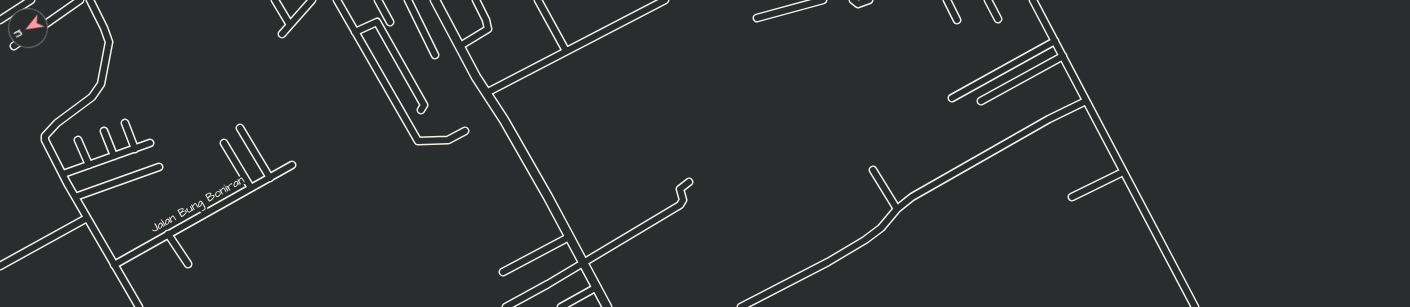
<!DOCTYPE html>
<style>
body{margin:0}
#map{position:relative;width:1410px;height:307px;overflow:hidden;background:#2a2d2e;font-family:"Architects Daughter",sans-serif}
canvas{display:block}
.north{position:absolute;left:8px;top:8px;width:40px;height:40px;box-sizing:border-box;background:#2a2d2e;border:1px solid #7b7b78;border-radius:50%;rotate:240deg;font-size:11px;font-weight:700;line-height:16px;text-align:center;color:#f4f1e8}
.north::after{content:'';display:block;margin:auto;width:14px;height:18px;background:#ff9aa2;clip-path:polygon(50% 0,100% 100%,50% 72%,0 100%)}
</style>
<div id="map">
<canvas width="1410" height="307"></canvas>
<div class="north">U</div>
</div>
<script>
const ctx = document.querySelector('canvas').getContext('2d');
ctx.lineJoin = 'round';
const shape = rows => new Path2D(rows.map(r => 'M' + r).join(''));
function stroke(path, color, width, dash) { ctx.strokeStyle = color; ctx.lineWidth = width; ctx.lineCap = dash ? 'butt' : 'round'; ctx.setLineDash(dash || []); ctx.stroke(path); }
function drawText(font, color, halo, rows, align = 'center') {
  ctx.font = font + ' "Architects Daughter",sans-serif'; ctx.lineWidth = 3.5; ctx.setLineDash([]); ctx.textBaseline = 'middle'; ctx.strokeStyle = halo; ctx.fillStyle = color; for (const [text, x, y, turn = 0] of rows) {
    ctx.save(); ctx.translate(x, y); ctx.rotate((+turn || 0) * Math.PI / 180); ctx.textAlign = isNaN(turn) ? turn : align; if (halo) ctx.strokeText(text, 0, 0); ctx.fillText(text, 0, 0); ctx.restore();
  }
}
const street = shape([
 [90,0,104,28,109,42,101,84,92,97,57,123,45,136,45,140,67,183,139,307],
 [275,0,290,25],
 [337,0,418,141,448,140,465,131],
 [378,0,390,22],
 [408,0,435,55],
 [538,0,566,51],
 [853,0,858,4,869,0],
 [947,0,957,20],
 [988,0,998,19],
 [1033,0,1195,307],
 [757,18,823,0],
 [0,20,31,0],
 [40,28,80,0],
 [355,32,377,22,424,105,421,110],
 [282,34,312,0],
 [14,46,22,40],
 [460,46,488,29,486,20,476,0],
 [486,93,665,0],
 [952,98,1055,41],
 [981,101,1063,56],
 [125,123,135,149],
 [240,128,270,178],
 [104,131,114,156],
 [78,140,89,165],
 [224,143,251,188],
 [873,170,897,209],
 [63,174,150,143],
 [75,197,159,167],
 [1072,197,1123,172],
 [168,234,188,264],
 [114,265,292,165],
 [0,266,87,218],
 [503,272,569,237],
 [506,307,548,284,680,205,683,200,680,189,689,182],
 [561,307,597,287],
 [741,307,828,262,865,240,881,228,897,209,912,197,1049,119,1086,101]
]);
const secondary = shape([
 [435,0,476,77,504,120,548,197,607,307]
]);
stroke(street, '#f4f1e8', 9);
stroke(secondary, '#f4f1e8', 11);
stroke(street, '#2a2d2e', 6);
stroke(secondary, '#2a2d2e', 8);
drawText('12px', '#f4f1e8', '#2a2d2e', [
 ["Jalan Bung Boniran",198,205,-29]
]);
</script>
